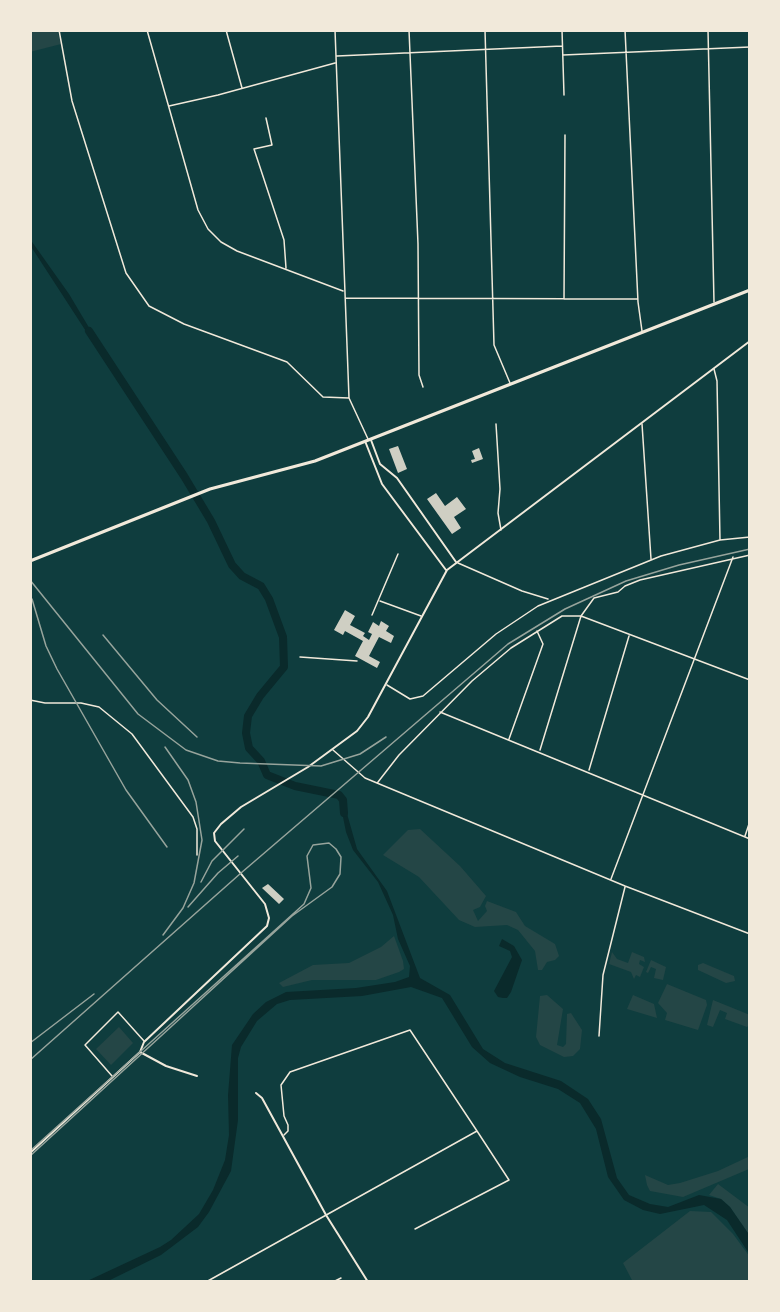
<!DOCTYPE html>
<style>
body{margin:0}
#map{position:relative;width:780px;height:1312px;overflow:hidden;background:#0f3d3e;font-family:Arial,sans-serif}
canvas{display:block}
.frame{position:absolute;inset:0;border:32px solid #f1e9da;pointer-events:none}
</style>
<div id="map">
<canvas width="780" height="1312"></canvas>
<div class="frame"></div>
</div>
<script>
const ctx = document.querySelector('canvas').getContext('2d');
ctx.lineJoin = 'round';
function paint(path, color) { ctx.fillStyle = color; ctx.fill(path, 'evenodd'); }
const shape = rows => new Path2D(rows.map(r => 'M' + r).join(''));
function stroke(path, color, width, dash) { ctx.strokeStyle = color; ctx.lineWidth = width; ctx.lineCap = dash ? 'butt' : 'round'; ctx.setLineDash(dash || []); ctx.stroke(path); }
paint(shape([
 [30,30,57,30,61,44,30,52],
 [420,829,460,866,486,896,480,907,473,910,478,921,487,911,485,906,487,901,516,912,525,926,555,944,559,956,555,960,547,962,542,970,538,970,535,951,518,930,507,925,475,927,459,920,419,877,383,855,408,830],
 [394,936,403,961,404,969,399,972,376,980,312,980,283,987,279,983,313,965,349,963,381,947],
 [612,952,617,959,628,963,632,952,644,957,645,962,640,960,639,964,644,967,640,977,636,975,634,979,631,972,609,964],
 [651,960,666,967,663,980,654,978,656,969,651,967,648,973,646,972],
 [703,963,734,976,735,981,726,983,698,970,698,965],
 [667,984,706,1000,707,1005,698,1030,665,1020,667,1013,658,1003],
 [547,995,563,1009,557,1045,563,1047,566,1044,567,1014,571,1013,582,1030,580,1049,573,1056,564,1057,540,1045,536,1037,540,996],
 [633,995,654,1004,657,1018,627,1009],
 [713,1000,750,1015,749,1025,747,1027,725,1019,727,1013,720,1010,713,1027,707,1025],
 [119,1027,133,1043,111,1065,96,1049],
 [750,1156,749,1169,683,1197,650,1191,647,1185,645,1175,668,1185,680,1183,718,1171],
 [718,1184,750,1208,750,1236,730,1207,721,1199,709,1195],
 [690,1211,711,1212,733,1234,750,1257,750,1282,633,1282,623,1263]
]), '#244646');
paint(shape([
 [30,239,69,294,94,336,91,339,30,245],
 [340,802,344,803,357,849,387,891,420,978,450,995,483,1049,505,1063,561,1081,588,1099,601,1119,617,1178,629,1195,650,1204,668,1207,699,1195,721,1199,730,1207,750,1236,750,1255,727,1220,704,1205,660,1214,643,1210,624,1200,608,1177,596,1129,580,1103,558,1089,520,1077,490,1063,472,1047,442,998,411,987,362,996,290,1000,277,1004,257,1021,241,1047,238,1058,238,1120,231,1171,209,1212,198,1227,161,1255,106,1282,85,1282,160,1247,171,1240,199,1214,213,1190,225,1160,229,1135,228,1095,232,1045,253,1014,266,1002,286,992,356,988,395,982,409,977,410,966,398,939,393,915,378,882,353,850,346,832],
 [502,939,514,946,522,960,511,992,507,998,503,998,498,997,494,991,512,957,510,951,499,946]
]), '#0a2a2b');
stroke(shape([
 [89,331,184,476,211,521,232,565,242,576,261,586,269,599,283,637,284,667,260,696,248,716,246,733,249,748,261,761,267,775,295,786,339,795,343,800,344,813]
]), '#0a2a2b', 8);
paint(shape([
 [398,446,407,469,398,473,389,449],
 [479,448,483,459,472,463,471,460,475,459,472,451],
 [436,493,445,506,457,497,466,509,454,517,461,528,452,534,427,499],
 [345,610,355,616,350,625,365,633,363,636,369,640,372,634,368,632,373,622,379,626,381,621,389,626,386,631,394,636,391,643,379,637,369,656,380,662,377,668,355,656,363,641,345,631,343,635,334,630],
 [268,884,284,899,279,904,262,888]
]), '#cfcfc3');
stroke(shape([
 [59,30,72,101,126,273,149,306,184,324,287,362,323,397,349,398],
 [147,30,198,210,208,229,221,242,237,251,343,291],
 [226,30,242,88],
 [335,30,349,398,368,439],
 [409,30,418,244,419,375,423,387],
 [485,30,494,345,510,383],
 [562,30,564,95],
 [625,30,638,302,642,331],
 [708,30,714,302],
 [563,55,750,47],
 [337,56,562,46],
 [169,106,218,95,335,63],
 [266,118,272,145,254,149,284,240,286,268],
 [345,298,637,299],
 [564,299,565,135],
 [714,369,717,381,720,540],
 [496,424,500,489,498,513,501,530],
 [642,424,651,559],
 [458,563,522,591,548,599],
 [380,601,421,616],
 [372,615,398,554],
 [300,657,357,661],
 [387,685,410,699,423,696,496,634,538,606,661,556,720,540,750,537],
 [30,700,45,703,81,703,99,707,132,734,193,817,197,829,197,855],
 [440,712,750,839],
 [509,739,543,644,537,631],
 [333,750,365,778,377,783,625,886,750,934],
 [540,750,581,616,594,598,618,592,625,586,640,580,750,555],
 [589,770,629,636],
 [378,782,399,755,472,681,511,648,562,616,581,616,750,680],
 [745,836,750,821],
 [611,879,733,557],
 [599,1036,603,975,625,887],
 [112,1076,85,1045,118,1012,144,1041],
 [415,1229,509,1180,477,1131],
 [206,1282,477,1131,410,1030,290,1072,281,1085,284,1116,288,1125,288,1131,284,1135],
 [333,1282,341,1278]
]), '#f1e9da', 1.5);
stroke(shape([
 [371,440,380,464,397,478,456,562],
 [365,441,382,484,446,570],
 [140,1052,166,1066,197,1076],
 [256,1093,262,1098,326,1215,368,1282],
 [30,1153,140,1052,144,1042,267,926,269,918,265,904,215,841,214,833,221,824,241,807,308,767,357,731,368,717,447,570,750,341]
]), '#f1e9da', 2);
stroke(shape([
 [30,561,210,489,315,461,750,290]
]), '#f1e9da', 3);
stroke(shape([
 [30,1151,304,904,311,888,307,856,313,845,329,843,336,849,341,857,340,874,332,887,292,916,30,1156]
]), '#97a49c', 1.5);
stroke(shape([
 [30,580,138,714,186,750,218,761,240,763,321,766,360,754,386,737],
 [32,599,46,646,57,669,126,790,167,847],
 [103,635,157,700,197,737],
 [201,882,212,861,244,829],
 [188,907,218,873,238,856],
 [163,935,183,908,194,883,202,840,196,802,188,780,165,747],
 [30,1043,94,994],
 [30,1060,241,873,508,644,565,609,626,581,679,565,750,549]
]), '#97a49c', 1.5);
</script>
